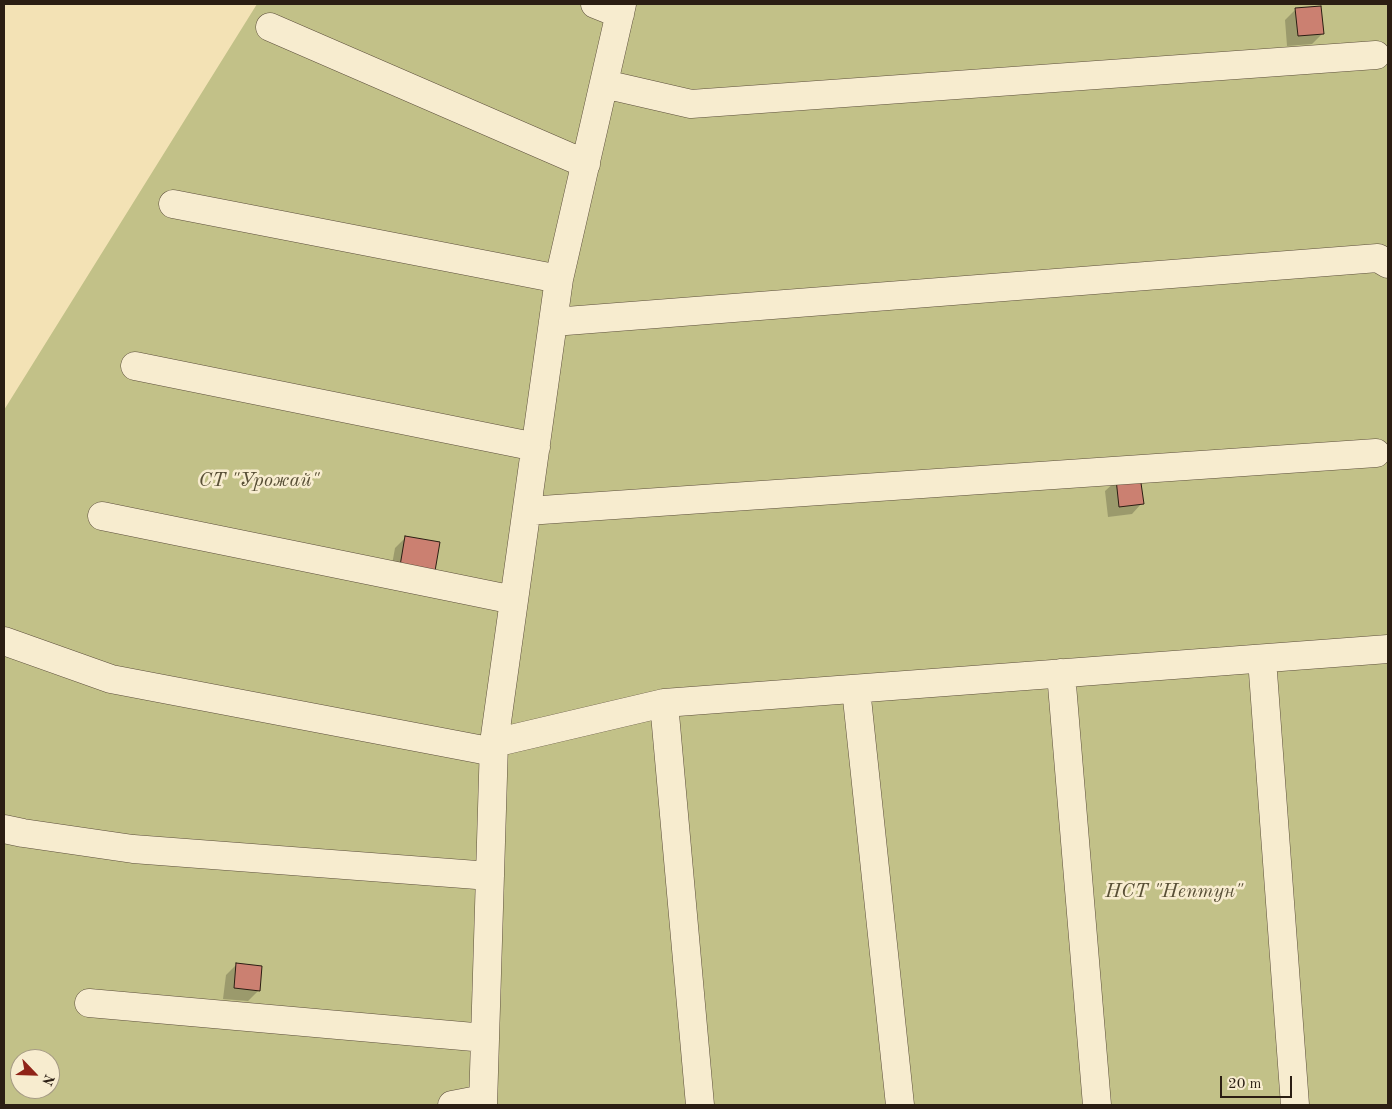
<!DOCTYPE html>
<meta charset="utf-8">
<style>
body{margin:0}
#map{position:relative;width:1392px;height:1109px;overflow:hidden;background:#f3e2b5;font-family:"Old Standard TT",serif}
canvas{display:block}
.frame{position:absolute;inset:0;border:5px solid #2b1e13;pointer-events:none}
.north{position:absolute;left:10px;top:1049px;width:50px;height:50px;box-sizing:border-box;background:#f7eccf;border:1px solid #a59a84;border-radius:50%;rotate:114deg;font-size:14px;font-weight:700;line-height:20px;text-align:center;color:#2b1e13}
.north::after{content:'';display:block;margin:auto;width:18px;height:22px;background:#8f2418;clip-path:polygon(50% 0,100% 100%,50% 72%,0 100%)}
.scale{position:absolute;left:1220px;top:1076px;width:72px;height:22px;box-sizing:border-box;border:2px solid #2b1e13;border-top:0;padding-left:6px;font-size:15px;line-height:18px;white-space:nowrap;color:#2b1e13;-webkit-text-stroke:4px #f7eccf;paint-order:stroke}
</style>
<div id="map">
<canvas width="1392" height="1109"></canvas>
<div class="frame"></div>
<div class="north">N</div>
<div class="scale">20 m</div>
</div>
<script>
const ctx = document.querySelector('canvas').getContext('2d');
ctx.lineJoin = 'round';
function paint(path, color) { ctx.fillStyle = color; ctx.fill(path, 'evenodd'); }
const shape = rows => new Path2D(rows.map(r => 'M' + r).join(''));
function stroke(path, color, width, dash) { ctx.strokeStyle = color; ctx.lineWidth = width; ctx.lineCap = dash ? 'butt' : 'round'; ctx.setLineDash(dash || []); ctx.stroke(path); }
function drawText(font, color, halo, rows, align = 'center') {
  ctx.font = font + ' "Old Standard TT",serif'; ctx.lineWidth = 5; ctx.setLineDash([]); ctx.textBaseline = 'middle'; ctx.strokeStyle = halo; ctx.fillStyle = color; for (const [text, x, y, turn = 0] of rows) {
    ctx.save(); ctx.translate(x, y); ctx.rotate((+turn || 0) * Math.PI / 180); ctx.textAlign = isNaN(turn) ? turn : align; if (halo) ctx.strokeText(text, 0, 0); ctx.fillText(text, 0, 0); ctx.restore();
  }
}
paint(shape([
 [257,4,1388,4,1388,1105,4,1105,4,410],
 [20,1059,50,1059,50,1089,20,1089]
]), '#c2c188');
paint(shape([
 [1296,9,1323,33,1312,44,1287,46,1285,20],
 [1116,481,1142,503,1132,514,1108,517,1105,491],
 [406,537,438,543,390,576,395,548],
 [236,965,259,990,248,1001,223,999,226,975]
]), '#0003');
const building = shape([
 [1321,6,1324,34,1298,36,1295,8,1321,6],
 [1140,476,1144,504,1119,507,1116,479,1140,476],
 [405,536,440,542,435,571,400,566,405,536],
 [236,963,262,966,260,991,234,988,236,963]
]);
paint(building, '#cb8071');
stroke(building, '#2b1e13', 1);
const minor = shape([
 [595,4,620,14],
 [270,27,586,164],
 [604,84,691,104,1376,55],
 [173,204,559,279],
 [553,322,1378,258,1388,264],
 [135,366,536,447],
 [527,511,1376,453],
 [102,516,514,600],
 [4,641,111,679,494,752],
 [1262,659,1295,1105],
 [1061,673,1097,1105],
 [856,689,900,1105],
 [664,703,1388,649],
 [494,743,664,703,700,1105],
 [4,829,23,833,133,849,490,876],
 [89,1003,485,1038],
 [452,1105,483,1099],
 [483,1105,494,743,559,279,622,4]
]);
stroke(minor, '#5d4f3c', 29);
stroke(minor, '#f7eccf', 28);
drawText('italic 20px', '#584f36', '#f7eccf', [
 ["СТ \"Урожай\"",259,481],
 ["НСТ \"Нептун\"",1174,892]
]);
</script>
